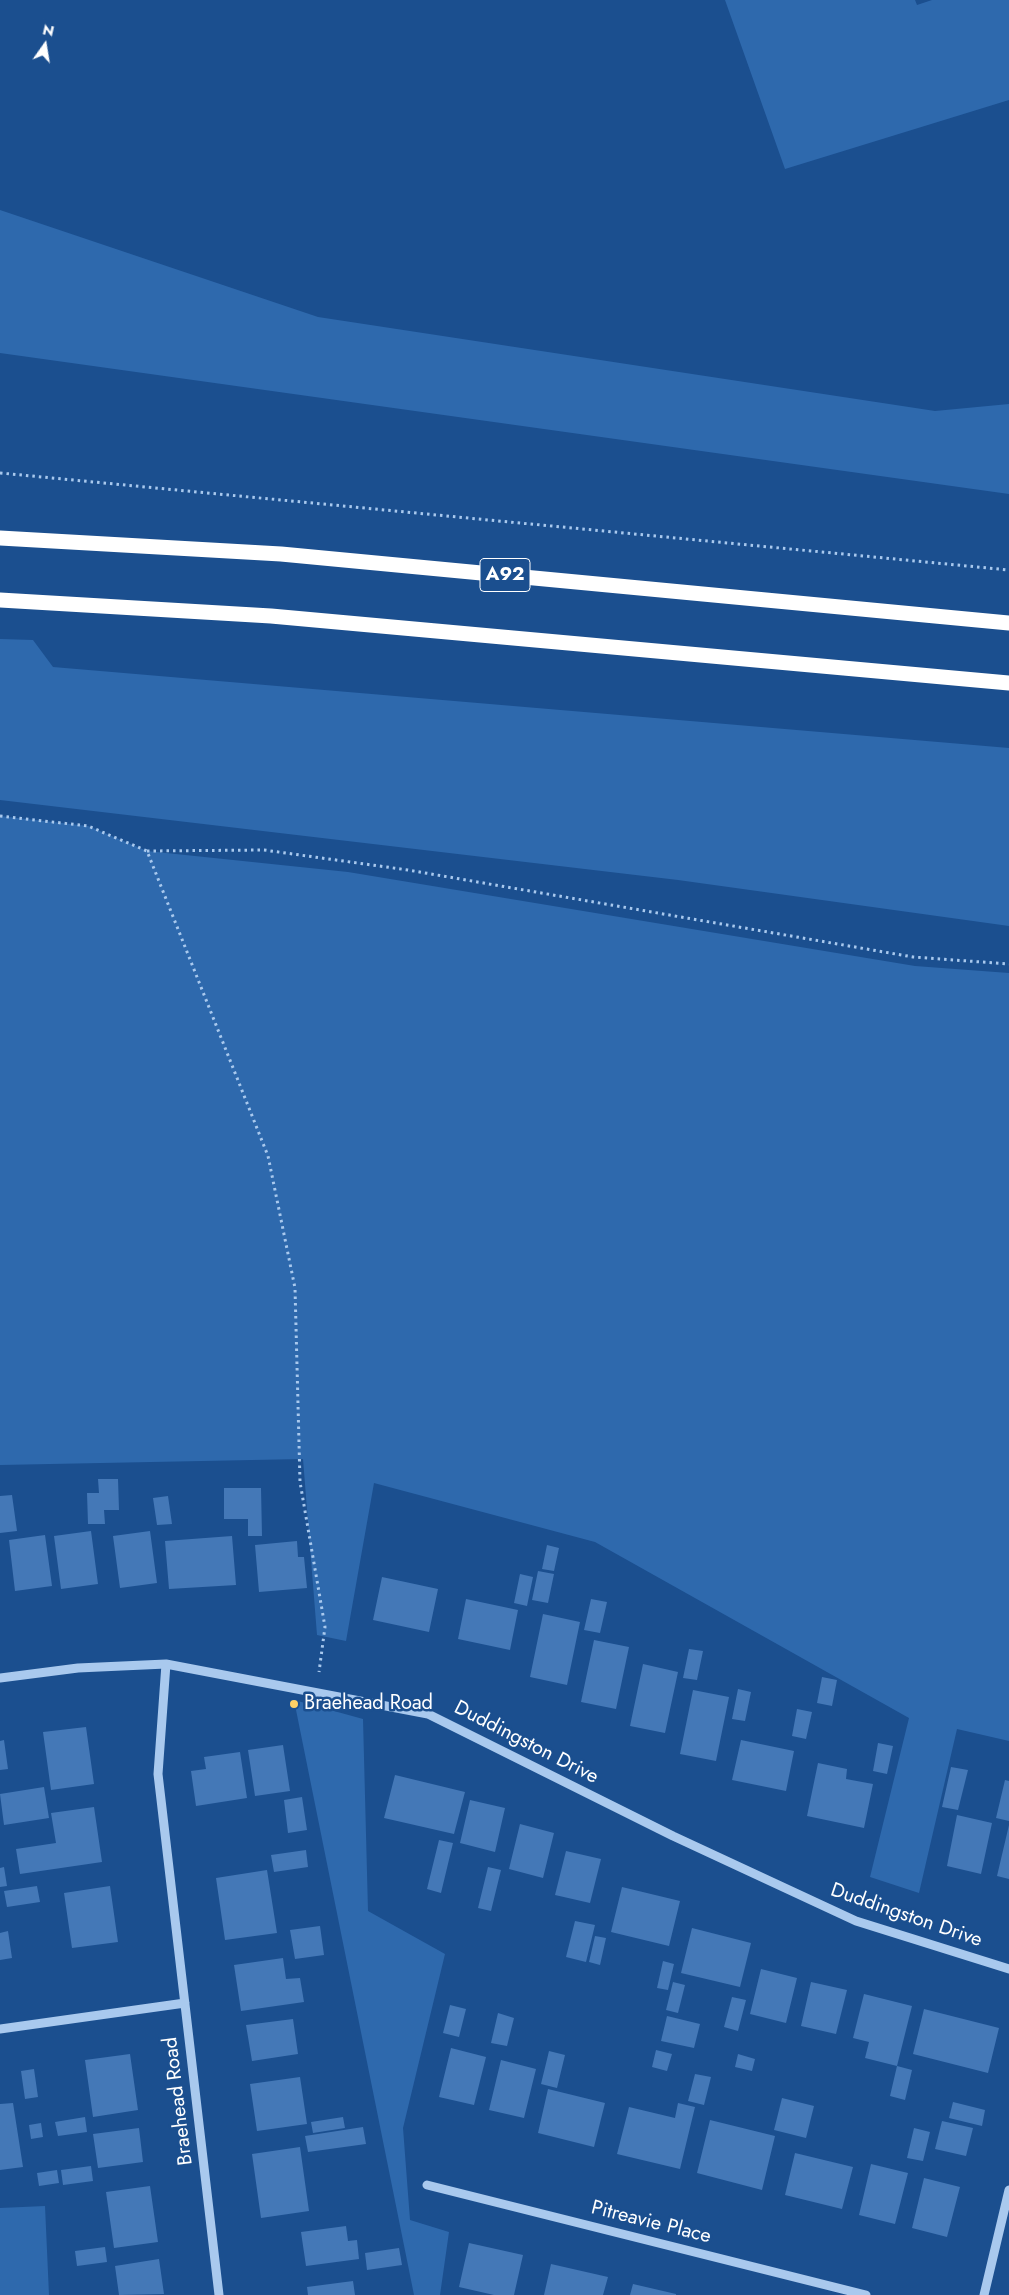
<!DOCTYPE html>
<style>
body{margin:0}
#map{position:relative;width:1009px;height:2295px;overflow:hidden;background:#1b4f8f;font-family:Jost,sans-serif}
canvas{display:block}
.north{position:absolute;left:20px;top:20px;width:50px;height:50px;-webkit-text-stroke:4px #1b4f8f;paint-order:stroke;rotate:13deg;font-size:14px;font-weight:700;line-height:20px;text-align:center;color:#fff}
.north::after{content:'';display:block;margin:auto;width:18px;height:22px;background:#fff;clip-path:polygon(50% 0,100% 100%,50% 72%,0 100%)}
</style>
<div id="map">
<canvas width="1009" height="2295"></canvas>
<div class="north">N</div>
</div>
<script>
const ctx = document.querySelector('canvas').getContext('2d');
ctx.lineJoin = 'round';
function paint(path, color) { ctx.fillStyle = color; ctx.fill(path, 'evenodd'); }
const shape = rows => new Path2D(rows.map(r => 'M' + r).join(''));
function stroke(path, color, width, dash) { ctx.strokeStyle = color; ctx.lineWidth = width; ctx.lineCap = dash ? 'butt' : 'round'; ctx.setLineDash(dash || []); ctx.stroke(path); }
function drawText(font, color, halo, rows, align = 'center') {
  ctx.font = font + ' Jost,sans-serif'; ctx.lineWidth = 5; ctx.setLineDash([]); ctx.textBaseline = 'middle'; ctx.strokeStyle = halo; ctx.fillStyle = color; for (const [text, x, y, turn = 0] of rows) {
    ctx.save(); ctx.translate(x, y); ctx.rotate((+turn || 0) * Math.PI / 180); ctx.textAlign = isNaN(turn) ? turn : align; if (halo) ctx.strokeText(text, 0, 0); ctx.fillText(text, 0, 0); ctx.restore();
  }
}
paint(shape([
 [725,0,915,0,917,5,932,0,1009,0,1009,100,785,169],
 [0,210,318,317,935,411,1009,404,1009,494,0,353],
 [0,639,33,640,53,667,1009,748,1009,926,678,880,0,800],
 [0,816,88,826,147,851,348,872,915,966,1009,973,1009,1741,957,1729,919,1893,870,1877,909,1718,595,1542,374,1483,346,1641,317,1635,303,1459,0,1465],
 [294,1700,363,1719,368,1911,445,1954,403,2128,410,2220,449,2232,440,2295,414,2295],
 [45,2206,49,2295,0,2295,0,2208]
]), '#2e69ad');
paint(shape([
 [98,1479,118,1479,119,1510,104,1510,105,1524,88,1524,87,1493,99,1493],
 [224,1488,261,1488,262,1536,248,1536,248,1519,224,1519],
 [12,1495,17,1531,0,1533,0,1496],
 [168,1496,172,1524,157,1525,153,1498],
 [91,1531,98,1584,61,1589,54,1536],
 [150,1531,157,1583,120,1588,113,1536],
 [45,1535,52,1586,15,1591,9,1540],
 [232,1536,236,1585,169,1589,165,1541],
 [297,1541,298,1557,304,1557,307,1588,259,1592,255,1545],
 [547,1545,559,1548,554,1571,542,1569],
 [538,1571,554,1574,548,1603,532,1600],
 [520,1574,533,1577,527,1606,514,1603],
 [382,1577,438,1589,429,1632,373,1620],
 [466,1599,518,1610,510,1650,458,1639],
 [591,1599,607,1602,600,1633,584,1630],
 [543,1614,580,1622,567,1685,530,1677],
 [594,1640,629,1647,616,1709,581,1702],
 [689,1649,703,1651,697,1680,683,1678],
 [643,1664,678,1672,665,1733,630,1726],
 [822,1677,837,1680,832,1706,817,1703],
 [738,1689,751,1692,745,1721,732,1719],
 [693,1690,729,1697,716,1761,680,1754],
 [797,1709,812,1712,806,1739,792,1736],
 [86,1727,94,1784,51,1790,43,1732],
 [4,1740,8,1769,0,1770,0,1741],
 [741,1740,794,1751,786,1791,732,1780],
 [878,1743,893,1746,887,1774,873,1771],
 [283,1745,290,1791,255,1796,248,1750],
 [240,1752,247,1798,196,1806,191,1771,206,1769,204,1757],
 [818,1763,847,1769,846,1779,873,1784,864,1828,807,1816],
 [951,1767,968,1770,958,1810,942,1807],
 [395,1775,465,1792,454,1834,384,1818],
 [1005,1780,1009,1781,1009,1821,996,1818],
 [44,1787,49,1818,4,1825,0,1794],
 [302,1797,307,1830,288,1833,284,1800],
 [470,1800,505,1808,495,1852,460,1843],
 [94,1807,102,1862,20,1874,16,1849,56,1843,51,1813],
 [957,1815,992,1823,981,1874,947,1866],
 [520,1824,554,1833,543,1878,509,1869],
 [1009,1825,1009,1879,997,1876],
 [439,1840,453,1843,441,1893,427,1889],
 [306,1850,308,1867,274,1872,271,1855],
 [566,1851,601,1859,590,1903,555,1895],
 [4,1867,7,1886,0,1887,0,1868],
 [488,1867,501,1870,491,1911,478,1908],
 [267,1870,277,1933,225,1940,216,1878],
 [37,1886,40,1902,7,1907,4,1891],
 [110,1886,118,1942,72,1948,64,1893],
 [622,1887,680,1901,669,1946,611,1932],
 [575,1921,595,1925,586,1962,566,1957],
 [320,1926,324,1955,295,1959,290,1930],
 [692,1928,751,1943,740,1987,681,1973],
 [8,1931,12,1958,0,1960,0,1933],
 [595,1936,606,1938,600,1965,589,1962],
 [283,1958,286,1979,300,1978,304,2002,241,2011,234,1965],
 [663,1961,674,1964,668,1990,657,1988],
 [761,1969,797,1978,786,2023,750,2014],
 [673,1982,685,1985,678,2013,666,2010],
 [811,1982,847,1990,836,2034,801,2026],
 [864,1994,912,2006,897,2066,865,2058,869,2042,853,2038],
 [732,1997,746,2000,738,2031,724,2027],
 [450,2005,466,2009,459,2037,443,2033],
 [924,2009,999,2028,988,2073,913,2054],
 [498,2013,514,2018,507,2046,491,2043],
 [667,2016,700,2024,694,2048,661,2041],
 [293,2019,298,2054,252,2061,246,2025],
 [451,2048,486,2057,474,2105,439,2097],
 [656,2050,672,2054,667,2071,652,2067],
 [549,2051,565,2055,557,2088,541,2084],
 [130,2054,138,2110,93,2117,85,2060],
 [738,2054,755,2059,752,2071,735,2067],
 [501,2060,536,2069,524,2118,489,2110],
 [897,2066,912,2070,905,2100,890,2096],
 [34,2069,38,2097,25,2099,21,2071],
 [695,2074,711,2077,704,2105,688,2101],
 [300,2077,307,2124,257,2131,250,2084],
 [548,2089,605,2103,594,2147,538,2133],
 [782,2098,814,2106,806,2138,774,2130],
 [953,2102,985,2110,982,2126,949,2118],
 [13,2103,23,2167,0,2170,0,2104],
 [678,2103,695,2107,680,2169,617,2154,629,2107,675,2118],
 [85,2117,87,2132,58,2136,55,2122],
 [343,2117,345,2128,313,2133,311,2122],
 [710,2120,775,2136,762,2190,697,2173],
 [942,2121,973,2128,966,2156,935,2149],
 [41,2123,43,2137,31,2139,29,2125],
 [363,2127,366,2144,308,2152,305,2136],
 [139,2128,143,2162,98,2168,93,2134],
 [914,2128,930,2132,923,2161,907,2158],
 [300,2147,309,2211,261,2218,252,2154],
 [795,2153,853,2167,842,2209,785,2195],
 [871,2164,908,2173,895,2224,859,2215],
 [91,2166,93,2181,63,2185,61,2170],
 [57,2170,59,2183,39,2186,37,2173],
 [924,2178,960,2187,947,2237,912,2228],
 [150,2186,158,2242,114,2248,106,2192],
 [346,2226,348,2241,357,2240,359,2259,306,2266,301,2232],
 [469,2243,523,2255,514,2295,494,2295,459,2287],
 [105,2247,107,2262,77,2266,75,2251],
 [399,2248,402,2265,367,2270,365,2253],
 [159,2259,164,2294,119,2295,115,2266],
 [551,2264,608,2277,603,2295,544,2295],
 [353,2281,355,2295,308,2295,307,2287],
 [633,2284,676,2294,676,2295,630,2295]
]), '#4478b7');
stroke(shape([
 [0,473,1009,570],
 [0,816,88,826,147,851,268,1156,295,1288,300,1482,325,1627,319,1672],
 [147,851,264,850,408,870,913,957,1009,964]
]), '#a9c9ee', 3, [2.5, 4]);
stroke(shape([
 [166,1664,158,1774,219,2295],
 [0,1678,78,1668,166,1664,428,1714,673,1836,856,1921,1009,1969],
 [0,2029,185,2003],
 [427,2185,866,2295],
 [984,2295,1009,2190]
]), '#a9c9ee', 9);
stroke(shape([
 [0,538,281,554,1009,623],
 [0,600,271,616,1009,683]
]), '#fff', 15);
for (const [x, y, r, color] of [
 [294,1704,5,"#ffd166"]
]) { const dot = new Path2D(); dot.arc(x, y, r, 0, 2 * Math.PI); ctx.fillStyle = color; ctx.fill(dot); stroke(dot, '#1b4f8f', 2); }
for (const [x, y, w] of [
 [505,575,50]
]) { const box = new Path2D(); box.roundRect(x - w / 2, y - 16.5, w, 33, 4); ctx.fillStyle = '#1b4f8f'; ctx.fill(box); stroke(box, '#fff', 1); }
drawText('bold 19px', '#fff', null, [
 ["A92",505,575]
]);
drawText('20px', '#fff', '#1b4f8f', [
 ["Braehead Road",304,1704]
], 'left');
drawText('20px', '#fff', '#1b4f8f', [
 ["Duddingston Drive",526,1743,27],
 ["Duddingston Drive",906,1916,19],
 ["Braehead Road",179,2101,-97],
 ["Pitreavie Place",651,2223,14]
]);
</script>
